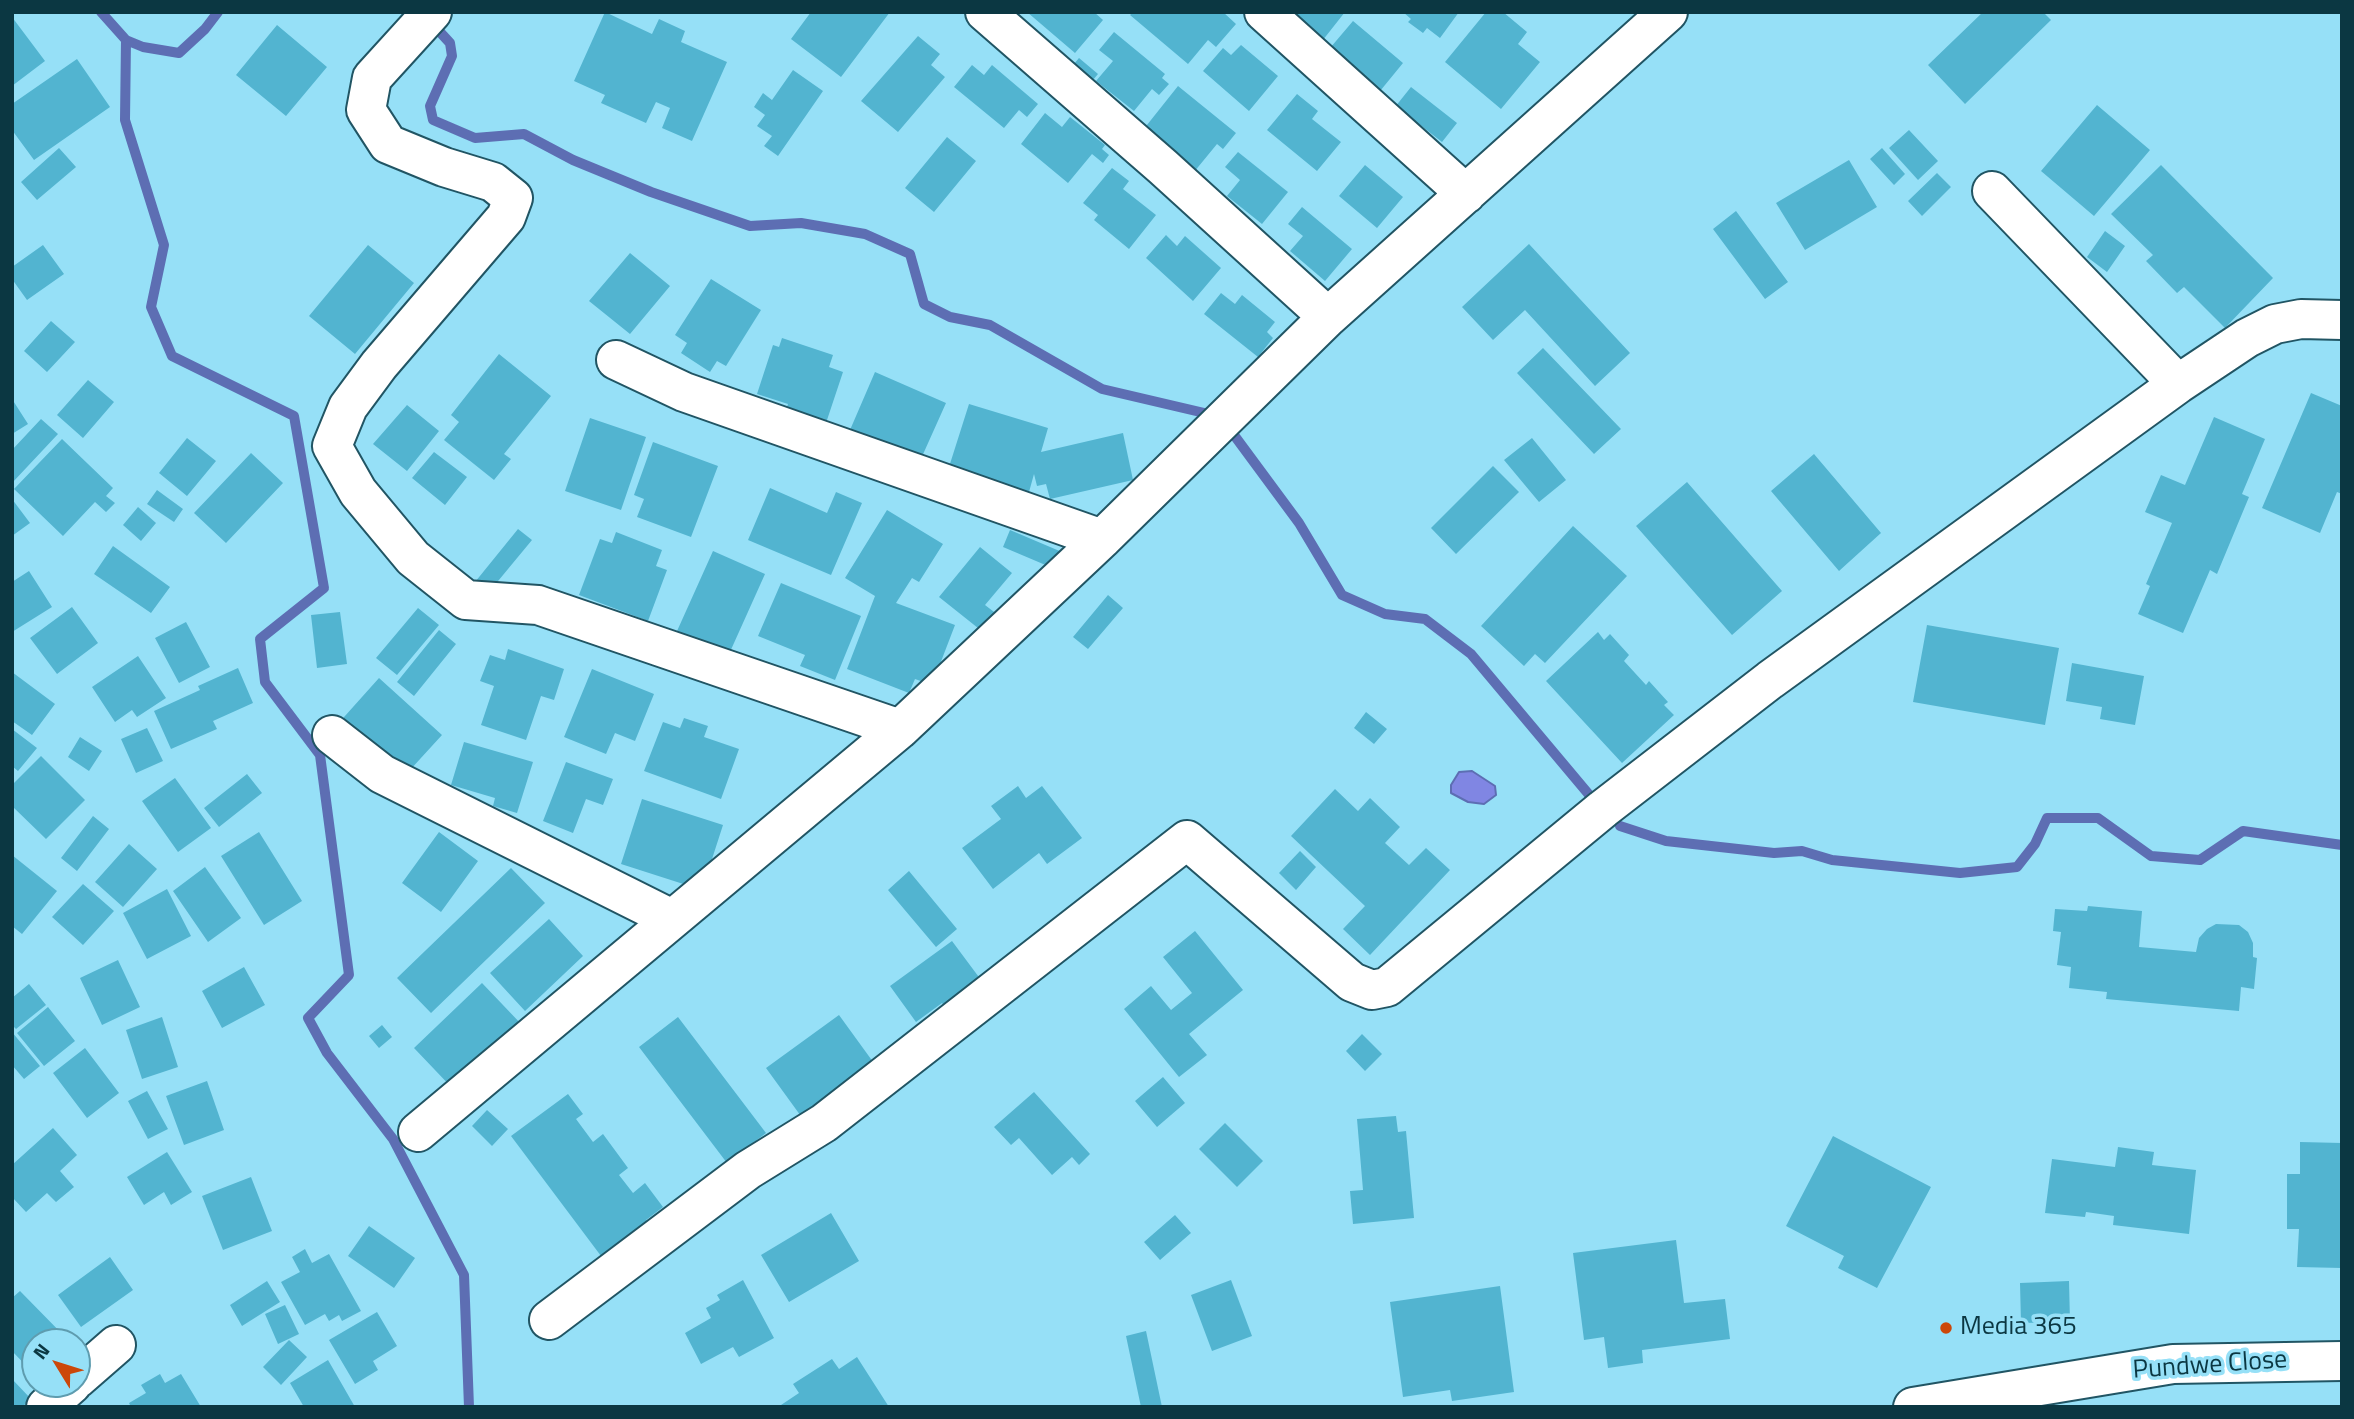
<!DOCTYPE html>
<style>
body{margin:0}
#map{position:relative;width:2354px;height:1419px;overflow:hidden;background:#96e0f7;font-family:"Titillium Web",sans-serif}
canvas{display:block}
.frame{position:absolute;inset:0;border:14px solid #0b3742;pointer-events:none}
.north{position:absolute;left:21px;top:1328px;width:70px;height:70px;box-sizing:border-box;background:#96e0f7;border:2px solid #5e9caf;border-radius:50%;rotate:308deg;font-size:19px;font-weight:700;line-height:28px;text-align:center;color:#0b3742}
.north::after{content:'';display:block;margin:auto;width:24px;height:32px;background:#cc4709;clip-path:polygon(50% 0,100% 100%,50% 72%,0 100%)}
</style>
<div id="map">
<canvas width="2354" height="1419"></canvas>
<div class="frame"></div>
<div class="north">N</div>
</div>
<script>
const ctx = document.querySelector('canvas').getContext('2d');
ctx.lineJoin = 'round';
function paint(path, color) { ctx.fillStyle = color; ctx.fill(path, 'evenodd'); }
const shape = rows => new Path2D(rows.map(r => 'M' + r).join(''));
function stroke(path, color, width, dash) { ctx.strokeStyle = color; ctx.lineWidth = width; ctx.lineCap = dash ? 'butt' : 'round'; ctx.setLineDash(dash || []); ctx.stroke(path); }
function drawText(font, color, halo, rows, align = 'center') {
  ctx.font = font + ' "Titillium Web",sans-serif'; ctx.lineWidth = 7; ctx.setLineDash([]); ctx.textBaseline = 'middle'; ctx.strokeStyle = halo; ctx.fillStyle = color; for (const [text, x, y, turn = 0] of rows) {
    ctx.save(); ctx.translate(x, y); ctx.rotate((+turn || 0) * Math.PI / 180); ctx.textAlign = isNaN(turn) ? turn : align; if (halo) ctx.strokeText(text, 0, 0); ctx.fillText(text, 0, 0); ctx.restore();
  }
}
const water = shape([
 [1472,771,1495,786,1496,795,1484,804,1468,802,1451,793,1451,785,1459,772,1472,771]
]);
paint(water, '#8086e3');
stroke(water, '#5d6eb3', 2);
stroke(shape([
 [101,12,126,40,125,120,164,245,151,307,172,356,294,416,324,588,260,639,265,682,320,755,349,975,308,1018,327,1053,393,1139,464,1275,469,1407],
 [439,31,450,43,452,56,430,106,433,120,475,138,524,134,573,160,651,192,750,226,801,223,865,234,910,254,924,304,950,317,990,325,1102,389,1213,415],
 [126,40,143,47,179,53,205,29,218,12],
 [1234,435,1299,523,1342,595,1385,614,1425,619,1471,654,1591,797],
 [1620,826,1666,841,1774,853,1802,851,1832,860,1960,873,2017,867,2035,844,2047,818,2098,818,2151,856,2200,860,2243,831,2342,845]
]), '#5d6eb3', 10);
paint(shape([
 [605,12,652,34,659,19,685,31,681,42,727,62,692,141,662,128,670,108,656,102,646,123,601,103,605,95,574,81],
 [811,12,890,12,841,77,791,39],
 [1027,12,1094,12,1103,20,1075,53],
 [1133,12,1223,12,1236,24,1216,47,1208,40,1188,64,1130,15],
 [1267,12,1345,12,1315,50],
 [1403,12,1459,12,1440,38,1427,28,1423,33,1408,22,1411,19],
 [1486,12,1503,12,1527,32,1518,44,1540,62,1501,109,1445,62],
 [1983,12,2043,12,2051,20,1965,104,1928,65],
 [12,17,45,61,12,86],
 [1353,21,1403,63,1376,96,1325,54],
 [277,25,327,67,286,116,236,75],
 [1114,32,1165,74,1162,78,1169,84,1159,95,1152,89,1134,111,1096,81,1113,61,1099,50],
 [918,36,940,54,931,65,945,77,898,132,861,101],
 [1241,45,1278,76,1249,111,1203,71,1223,48,1231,55],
 [1079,58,1098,74,1087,87,1068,71],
 [77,59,110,107,34,160,12,130,12,104],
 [972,65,984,75,992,65,1038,104,1027,117,1019,110,1004,128,954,87],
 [793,70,823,91,778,156,764,146,772,136,757,126,765,115,754,107,763,93,772,100],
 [1178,86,1236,133,1223,149,1217,144,1194,172,1143,130],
 [1411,87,1457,123,1442,142,1410,117,1405,123,1391,112],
 [1297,94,1318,111,1312,119,1341,142,1317,171,1267,130],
 [2097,105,2150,150,2094,216,2041,171],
 [1045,113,1062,127,1070,117,1105,145,1102,149,1109,155,1103,163,1092,154,1068,183,1021,144],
 [1909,130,1938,161,1918,180,1889,148],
 [947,137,976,161,934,212,905,188],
 [59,148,76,167,37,200,21,182],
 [1882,148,1905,174,1894,185,1870,159],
 [1238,152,1288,192,1262,224,1227,196,1240,180,1225,167],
 [1849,160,1877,207,1805,250,1776,203],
 [1365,165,1403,197,1377,228,1339,196],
 [2161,165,2273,278,2225,328,2184,287,2177,293,2146,261,2153,255,2111,214],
 [1112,168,1129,181,1123,189,1156,215,1129,249,1094,220,1098,215,1083,203],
 [1937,173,1951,187,1922,216,1908,201],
 [1302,207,1352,249,1325,281,1290,251,1303,236,1288,224],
 [1736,211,1788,282,1765,299,1713,229],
 [2105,231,2125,246,2107,272,2087,257],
 [1166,235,1177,246,1185,236,1221,268,1193,301,1146,258],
 [1529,244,1630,353,1595,386,1525,310,1493,340,1462,307],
 [43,245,64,274,27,300,12,279,12,267],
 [368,245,414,283,355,354,309,316],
 [630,253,670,286,630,334,589,301],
 [711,279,761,310,726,366,717,361,710,372,681,353,687,343,675,335],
 [1221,293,1235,304,1242,295,1275,322,1267,332,1273,338,1258,357,1204,314],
 [51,321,75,342,47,372,24,351],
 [782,338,833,355,829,367,843,372,826,423,786,410,788,404,757,394,773,345,779,347],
 [1543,348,1621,429,1594,454,1517,373],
 [499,354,551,396,504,454,511,459,494,480,444,440,459,422,451,415],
 [875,372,946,403,920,461,850,430],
 [88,380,114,402,83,438,57,415],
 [2311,393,2342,406,2342,494,2337,492,2320,533,2262,508],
 [12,399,28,424,12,434],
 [969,404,1048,428,1041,452,1123,433,1133,480,1050,499,1046,484,1037,486,1034,474,1029,492,949,467],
 [407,405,439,431,407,471,373,444],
 [2214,417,2265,439,2242,494,2249,497,2217,574,2210,570,2183,633,2138,614,2150,586,2146,584,2172,523,2145,512,2161,475,2185,485],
 [590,418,646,437,621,510,565,491],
 [41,419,58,434,12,483,12,450],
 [187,438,216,461,187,496,159,473],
 [1532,438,1566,480,1539,502,1504,460],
 [62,439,113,488,106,496,115,503,106,512,95,502,63,536,14,489],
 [653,442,718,466,691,537,637,517,644,499,634,495],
 [434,452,467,477,445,505,412,478],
 [251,453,283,483,226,543,194,513],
 [1814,454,1881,533,1839,571,1771,491],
 [1493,466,1519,492,1456,554,1431,528],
 [1687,482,1782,591,1732,635,1636,526],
 [770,488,827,513,836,492,862,503,831,575,748,540],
 [157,490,183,509,174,522,147,504],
 [12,499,30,523,12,536],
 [138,507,156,523,141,541,123,525],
 [887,510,943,544,919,582,912,578,896,603,955,625,932,685,915,679,909,693,847,669,875,596,845,578],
 [1573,526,1627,576,1545,663,1535,654,1524,666,1481,626],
 [518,529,532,540,484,598,471,587],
 [1010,530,1069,555,1062,572,1003,547],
 [616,532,662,550,656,566,667,570,648,621,579,595,600,539,612,543],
 [113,546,170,587,151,613,94,574],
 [980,547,1012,573,985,605,998,615,983,632,939,597],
 [713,551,765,574,725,663,673,640],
 [29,571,52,607,12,632,12,582],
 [781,583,861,616,835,680,800,666,805,655,758,636],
 [1108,595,1123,608,1088,649,1073,637],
 [72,607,98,643,57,674,30,638],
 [418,608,439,625,397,675,376,658],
 [340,612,347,664,317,668,311,615],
 [186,622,210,667,179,683,155,638],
 [1927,625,2059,648,2045,725,1913,702],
 [439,630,456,644,414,696,397,682],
 [1598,632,1604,640,1610,634,1629,655,1624,661,1646,685,1649,681,1668,702,1664,705,1674,715,1622,763,1546,681],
 [508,649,564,669,554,700,541,696,526,740,481,725,494,686,480,681,490,655,505,660],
 [138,656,166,698,137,717,132,710,115,722,92,687],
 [2072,663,2144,676,2135,725,2100,719,2102,707,2066,701],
 [238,668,253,703,213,721,217,729,171,749,154,711,200,690,198,686],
 [592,669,654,694,635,741,615,733,606,754,564,737],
 [12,672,55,704,32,735,12,721],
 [379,678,442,735,399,782,336,726],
 [1366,712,1387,729,1374,744,1354,728],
 [684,718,708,726,704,737,739,749,721,799,644,771,663,722,680,728],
 [147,728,163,761,136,773,121,739],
 [12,729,37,748,18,771,12,766],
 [80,737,102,751,89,771,68,757],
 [464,742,533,762,517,813,493,806,495,798,451,785],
 [41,756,85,800,46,839,12,806,12,785],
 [566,762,613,779,603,805,586,799,573,833,543,821],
 [247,774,262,793,219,827,204,808],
 [175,778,211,828,178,852,142,801],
 [1018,786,1026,798,1042,786,1082,838,1047,864,1039,853,993,889,962,848,1001,819,991,806],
 [1335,789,1358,811,1370,798,1400,827,1385,843,1409,865,1426,848,1450,870,1370,955,1343,929,1365,906,1291,836],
 [642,799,723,825,702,890,621,864],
 [93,816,109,829,77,871,61,858],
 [259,832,302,901,264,925,221,856],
 [439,832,478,861,441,912,402,883],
 [129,844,157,869,123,907,95,882],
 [1300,851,1316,867,1296,890,1279,873],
 [12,855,57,891,22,934,12,926],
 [205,867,241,918,208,942,173,891],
 [511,868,545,903,431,1013,397,978],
 [909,871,957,929,936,947,888,890],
 [83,884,114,911,83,945,52,917],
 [167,889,191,936,147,959,123,913],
 [2088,906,2142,911,2139,947,2196,952,2199,938,2207,929,2216,924,2239,925,2248,932,2253,943,2253,957,2257,958,2254,989,2241,987,2239,1011,2106,999,2107,992,2069,988,2071,967,2057,965,2061,932,2053,931,2055,909,2087,911],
 [549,919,583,956,525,1011,490,973],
 [1195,931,1243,990,1189,1034,1207,1055,1179,1077,1124,1009,1151,986,1171,1010,1192,993,1163,957],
 [952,941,987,988,951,1015,942,1003,916,1022,890,986],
 [118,960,140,1007,102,1025,80,978],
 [244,967,265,1005,222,1028,202,991],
 [482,983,523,1026,455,1091,414,1048],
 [29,984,46,1005,16,1029,12,1025,12,998],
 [48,1007,75,1041,44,1066,17,1033],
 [839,1015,876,1066,803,1119,766,1068],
 [162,1017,178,1067,142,1079,126,1030],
 [678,1017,766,1133,727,1163,639,1047],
 [382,1025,392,1037,379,1048,369,1036],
 [12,1032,40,1066,24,1079,12,1065],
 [1362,1034,1382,1054,1365,1071,1346,1051],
 [85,1048,119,1093,87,1118,53,1073],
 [1163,1077,1185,1103,1157,1127,1135,1101],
 [207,1081,224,1130,184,1145,166,1096],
 [147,1091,168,1129,148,1139,128,1101],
 [1034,1092,1090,1154,1079,1165,1072,1157,1052,1175,1019,1138,1011,1145,994,1127],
 [568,1094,583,1114,576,1119,593,1142,603,1134,628,1168,619,1175,633,1193,645,1183,663,1207,646,1220,653,1229,607,1264,511,1136],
 [487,1110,508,1129,492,1146,472,1126],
 [1396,1116,1398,1132,1406,1131,1414,1218,1353,1224,1350,1191,1363,1190,1357,1119],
 [1225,1123,1263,1161,1237,1187,1199,1149],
 [53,1128,77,1155,60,1171,74,1187,56,1202,47,1193,26,1212,12,1197,12,1165],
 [1833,1136,1931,1187,1877,1288,1838,1268,1844,1256,1786,1226],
 [2300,1142,2342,1143,2342,1268,2297,1267,2299,1229,2287,1229,2287,1174,2300,1174],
 [2118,1147,2154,1152,2152,1165,2196,1170,2189,1234,2113,1225,2114,1216,2086,1212,2085,1217,2045,1213,2052,1159,2115,1167],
 [167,1152,192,1192,171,1205,164,1192,144,1205,127,1177],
 [251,1177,272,1231,223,1250,202,1196],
 [831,1213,859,1261,789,1302,761,1255],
 [1175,1215,1191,1233,1160,1260,1144,1242],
 [369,1226,415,1258,394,1288,348,1256],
 [1676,1240,1684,1303,1725,1299,1730,1339,1642,1350,1643,1363,1608,1368,1604,1337,1584,1340,1573,1253],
 [305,1249,312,1263,329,1254,361,1311,342,1321,339,1315,329,1321,325,1314,305,1325,281,1282,300,1272,292,1257],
 [110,1257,133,1290,81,1327,58,1295],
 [743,1280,774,1338,739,1357,733,1347,701,1364,685,1333,711,1318,706,1308,720,1300,717,1295],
 [1231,1280,1252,1336,1212,1351,1191,1295],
 [267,1281,280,1302,242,1326,230,1305],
 [2069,1281,2070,1322,2021,1323,2020,1283],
 [1500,1286,1514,1392,1452,1401,1450,1390,1403,1397,1390,1302],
 [20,1291,70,1342,35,1342,35,1375,12,1351,12,1298],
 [285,1305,299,1334,278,1344,265,1314],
 [377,1312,397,1346,373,1361,378,1370,355,1384,329,1340],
 [1146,1331,1162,1407,1141,1407,1126,1336],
 [289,1340,307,1357,281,1385,263,1367],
 [857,1357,889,1407,778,1407,799,1393,793,1384,832,1359,839,1369],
 [328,1360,355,1407,304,1407,290,1383],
 [160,1374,165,1383,181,1374,201,1407,131,1407,129,1403,146,1393,141,1385],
 [12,1379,31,1399,22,1407,12,1407]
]), '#52b4d0');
const minor = shape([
 [432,12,372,78,366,110,388,144,444,167,493,182,513,198,506,217,379,365,348,407,332,446,358,492,413,558,466,600,538,605,900,729],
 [985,12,1163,167,1328,317],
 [1264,12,1466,194],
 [1992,191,2178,384],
 [616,360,684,392,1102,539],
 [332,735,382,774,672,919],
 [418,1132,900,729,1102,539,1328,317,1668,12],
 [549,1320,748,1170,824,1123,1187,840,1352,982,1372,990,1387,987,1603,809,1770,680,2178,384,2247,338,2275,324,2301,319,2342,320],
 [77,1379,116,1345],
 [46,1407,72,1384],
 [1913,1407,2173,1364,2342,1361]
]);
stroke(minor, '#215564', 42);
stroke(minor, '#fff', 38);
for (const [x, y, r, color] of [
 [1946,1328,7,"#cc4709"]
]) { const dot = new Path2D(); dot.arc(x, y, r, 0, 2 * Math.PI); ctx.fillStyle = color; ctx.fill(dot); stroke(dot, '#96e0f7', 2.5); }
drawText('26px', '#0b3742', '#96e0f7', [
 ["Media 365",1960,1328]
], 'left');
drawText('26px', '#0b3742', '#96e0f7', [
 ["Pundwe Close",2210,1366,-4]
]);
</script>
